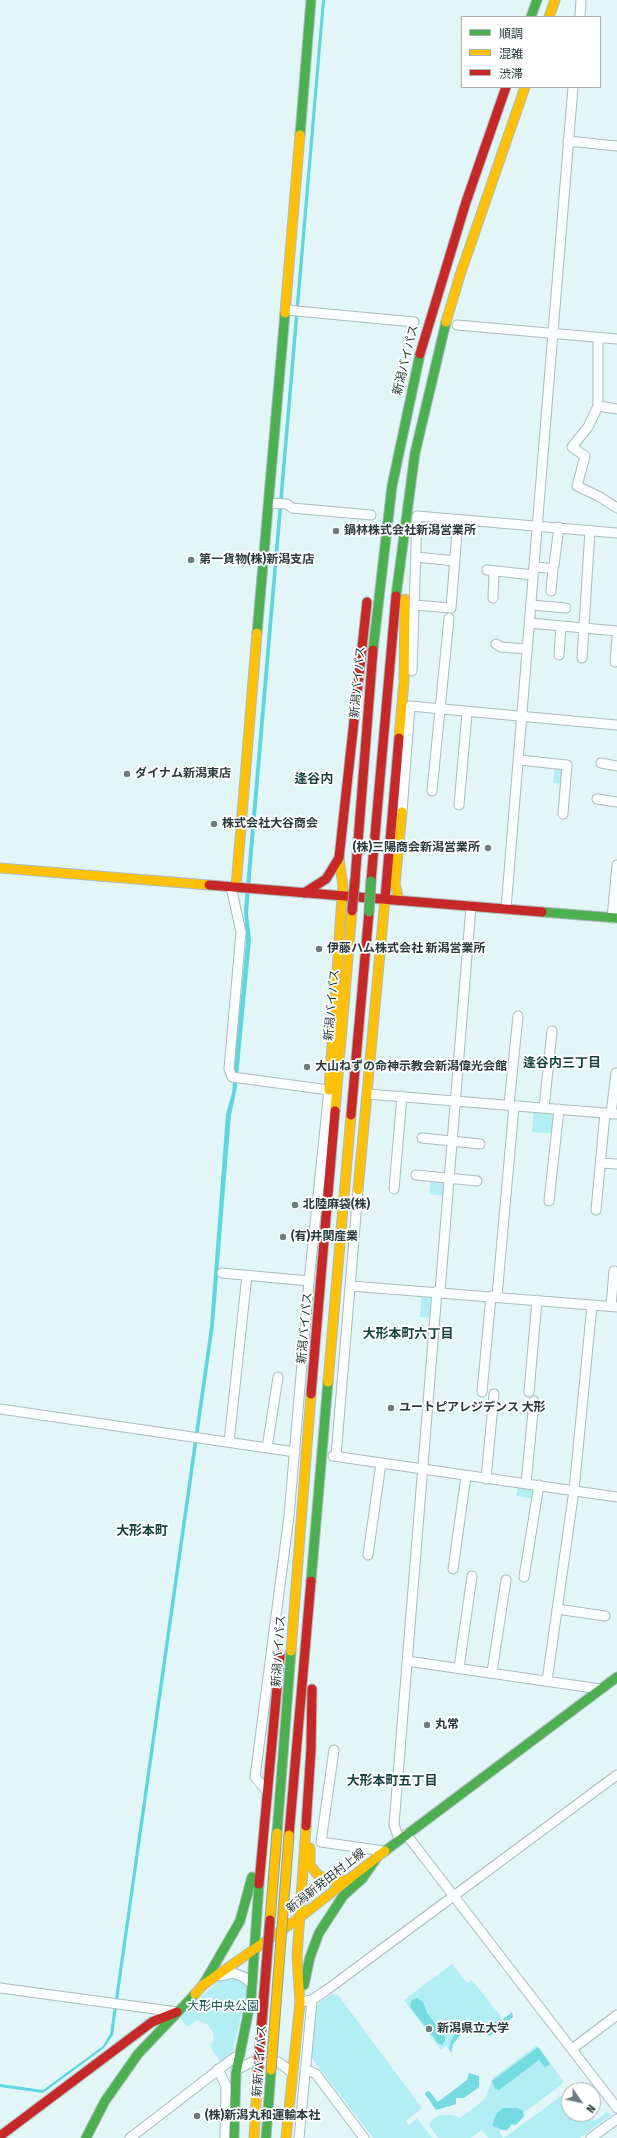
<!DOCTYPE html>
<meta charset="utf-8">
<style>
body{margin:0}
#map{position:relative;width:617px;height:2138px;overflow:hidden;background:#e2f5f7;font-family:"Fira Sans Condensed","Noto Sans JP",sans-serif}
canvas{display:block}
.legend{position:absolute;left:461px;top:16px;width:140px;height:72px;box-sizing:border-box;background:#fff;border:1px solid #a9b1b1;margin:0;padding:5px 7px;list-style:none;font-size:12px;color:#293b3c}
.legend li{display:flex;align-items:center;gap:8px;height:20px}
.legend b{width:20px;border:1px solid #a9b1b1}
.north{position:absolute;left:561px;top:2082px;width:40px;height:40px;box-sizing:border-box;background:#fff;border:1px solid #a9b1b1;border-radius:50%;rotate:124deg;font-size:11px;font-weight:700;line-height:16px;text-align:center;color:#293b3c}
.north::after{content:'';display:block;margin:auto;width:14px;height:18px;background:#6a7c7d;clip-path:polygon(50% 0,100% 100%,50% 72%,0 100%)}
</style>
<div id="map">
<canvas width="617" height="2138"></canvas>
<ul class="legend">
<li><b style="height:5px;background:#4caf50"></b>順調</li>
<li><b style="height:5px;background:#ffc107"></b>混雑</li>
<li><b style="height:5px;background:#c62828"></b>渋滞</li>
</ul>
<div class="north">N</div>
</div>
<script>
const ctx = document.querySelector('canvas').getContext('2d');
ctx.lineJoin = 'round';
function paint(path, color) { ctx.fillStyle = color; ctx.fill(path, 'evenodd'); }
const shape = rows => new Path2D(rows.map(r => 'M' + r).join(''));
function stroke(path, color, width, dash) { ctx.strokeStyle = color; ctx.lineWidth = width; ctx.lineCap = dash ? 'butt' : 'round'; ctx.setLineDash(dash || []); ctx.stroke(path); }
function drawText(font, color, halo, rows, align = 'center') {
  ctx.font = font + ' "Fira Sans Condensed","Noto Sans JP",sans-serif'; ctx.lineWidth = 3.5; ctx.setLineDash([]); ctx.textBaseline = 'middle'; ctx.strokeStyle = halo; ctx.fillStyle = color; for (const [text, x, y, turn = 0] of rows) {
    ctx.save(); ctx.translate(x, y); ctx.rotate((+turn || 0) * Math.PI / 180); ctx.textAlign = isNaN(turn) ? turn : align; if (halo) ctx.strokeText(text, 0, 0); ctx.fillText(text, 0, 0); ctx.restore();
  }
}
paint(shape([
 [449,520,457,520,455,539,447,538],
 [555,764,566,765,565,784,553,783],
 [534,1108,558,1110,556,1134,532,1132],
 [431,1177,448,1179,447,1196,429,1194],
 [422,1291,437,1292,434,1318,420,1317],
 [519,1482,537,1485,536,1499,516,1496],
 [452,1964,467,1983,472,1980,502,2018,484,2032,476,2029,463,2031,453,2044,452,2053,446,2046,441,2050,404,2000],
 [234,1977,245,1984,247,1991,232,2054,220,2062,210,2046,214,2041,213,2033,208,2025,197,2020,187,2027,179,2015,221,1980],
 [332,1994,338,1995,422,2108,406,2121,409,2125,417,2118,432,2138,373,2138,310,2056,315,2006],
 [536,2046,538,2046,563,2081,561,2085,499,2131,503,2138,488,2138,482,2130,471,2138,438,2138,429,2125,432,2120,440,2115,453,2115,460,2118,484,2100,493,2078],
 [569,2090,569,2114,588,2114,595,2121,607,2112,611,2115,580,2138,504,2138]
]), '#b2eef3');
paint(shape([
 [417,1998,423,2002,427,2013,445,2036,445,2041,442,2045,438,2043,410,2007,412,2000],
 [512,2012,513,2017,490,2036,476,2029,464,2031,453,2044,451,2052,449,2049,451,2041,457,2030,465,2024,488,2026,494,2022,502,2020],
 [538,2047,550,2064,545,2067,539,2060,499,2090,495,2089,492,2081],
 [469,2073,479,2076,479,2087,464,2098,456,2098,456,2104,436,2110,425,2094,426,2092,429,2091,438,2102,467,2080],
 [503,2108,518,2108,523,2111,524,2116,516,2125,512,2124,507,2130,502,2130,492,2125,497,2113]
]), '#75dbe0');
paint(shape([
 [322,0,325,0,251,875,248,914,251,940,237,1087,231,1115,214,1325,113,2035,104,2048,43,2093,0,2087,0,2084,43,2090,103,2046,110,2034,210,1327,226,1114,232,1093,246,942,244,910]
]), '#5ed6de');
const street = shape([
 [580,17,581,0],
 [568,141,617,146],
 [286,310,414,322],
 [457,325,617,339],
 [598,338,598,406,588,427,572,447,585,456,577,486,600,497,617,508],
 [598,406,617,409],
 [269,503,287,504,292,508,371,515],
 [416,557,455,561],
 [554,565,559,527],
 [487,570,533,575],
 [534,570,538,567,553,569,551,591],
 [493,598,494,571],
 [415,605,451,608,458,520],
 [531,605,566,608],
 [529,623,617,631],
 [496,644,501,647,527,649],
 [559,655,561,626],
 [582,658,590,530],
 [615,662,617,638],
 [412,671,417,516,617,533],
 [519,760,567,765,563,814],
 [601,763,617,766],
 [432,791,449,618],
 [597,799,617,802],
 [459,805,467,713],
 [402,812,410,706,617,725],
 [231,887,241,932,229,1069,232,1077,329,1090,309,1281,289,1516,255,1777,266,1790],
 [506,909,573,87],
 [612,918,617,865],
 [367,1094,617,1114],
 [509,1105,518,1016],
 [544,1108,552,1031],
 [611,1114,616,1073],
 [422,1138,480,1144],
 [601,1163,617,1164],
 [416,1175,477,1181],
 [394,1189,402,1096],
 [549,1201,559,1109],
 [596,1210,605,1113],
 [222,1273,309,1281],
 [351,1286,617,1307],
 [440,1292,471,906],
 [497,1296,514,1106],
 [611,1306,614,1271],
 [482,1392,491,1296],
 [529,1392,537,1300],
 [0,1409,295,1452],
 [229,1442,247,1275],
 [267,1448,278,1377],
 [333,1456,617,1497],
 [336,1456,358,1190],
 [486,1479,494,1394],
 [526,1484,534,1401],
 [368,1555,381,1463],
 [453,1569,466,1476],
 [524,1577,539,1485],
 [557,1609,605,1616],
 [407,1661,600,1689],
 [459,1668,472,1576],
 [492,1672,506,1580],
 [547,1681,574,1490,592,1305],
 [334,1750,321,1842,384,1851],
 [406,1834,617,2108],
 [399,1839,394,1825,437,1291],
 [221,1976,233,1973,244,1977,252,1984],
 [0,1988,177,2012],
 [300,2002,312,2000,328,1989,617,1775],
 [572,2049,617,2015],
 [218,2069,226,2086,225,2138],
 [305,2069,316,2074,364,2138],
 [236,2070,252,2062,278,2062,293,2073],
 [130,2138,235,2057,239,2059],
 [299,2138,312,2000],
 [591,2138,617,2119]
]);
const fast = shape([
 [531,17,537,0],
 [300,135,311,0],
 [396,596,415,453,446,322],
 [257,633,285,313],
 [373,650,392,486,420,354],
 [542,912,617,918],
 [311,1581,328,1382],
 [277,1833,291,1651],
 [385,1851,617,1677],
 [203,1985,240,1921,252,1877],
 [304,1985,310,1957,319,1933,343,1896,362,1879,378,1856],
 [86,2138,105,2101,138,2054,195,1994],
 [234,2138,236,2073,251,1999,259,1884],
 [266,2138,271,2070]
]);
const slow = shape([
 [549,17,555,0],
 [285,313,300,135],
 [446,322,460,275,525,87],
 [399,738,404,681,405,599],
 [339,858,343,886,342,896],
 [0,868,209,885],
 [236,887,257,633],
 [399,900,395,884,402,812],
 [329,1090,342,896],
 [335,1111,352,911],
 [358,1190,385,899],
 [328,1382,351,1115],
 [291,1651,311,1394],
 [310,1848,310,1865,318,1875,331,1881,346,1880],
 [195,1994,203,1985,299,1918,385,1851],
 [254,2138,258,2070],
 [286,2138,300,2002,297,1957,306,1826]
]);
const jam = shape([
 [420,354,466,202,506,87],
 [355,880,373,650],
 [371,881,396,596],
 [209,885,542,912],
 [304,893,326,879,339,858,367,602],
 [385,899,399,738],
 [351,1115,369,912],
 [311,1394,335,1111],
 [306,1826,311,1749,312,1689],
 [289,1835,311,1581],
 [259,1884,280,1655],
 [0,2136,152,2022,177,2012]
]);
stroke(street, '#acbcbe', 11);
stroke(fast, '#acbcbe', 11);
stroke(slow, '#acbcbe', 11);
stroke(jam, '#acbcbe', 11);
stroke(street, '#fbfefe', 9);
stroke(fast, '#4caf50', 9);
stroke(slow, '#ffc107', 9);
stroke(jam, '#c62828', 9);
const fastBridge = shape([
 [369,912,371,881]
]);
const slowBridge = shape([
 [270,1920,277,1833],
 [271,2070,289,1835]
]);
const jamBridge = shape([
 [352,911,355,880],
 [258,2070,270,1920]
]);
stroke(fastBridge, '#89a2a4', 11, []);
stroke(slowBridge, '#89a2a4', 11, []);
stroke(jamBridge, '#89a2a4', 11, []);
stroke(fastBridge, '#4caf50', 9);
stroke(slowBridge, '#ffc107', 9);
stroke(jamBridge, '#c62828', 9);
for (const [x, y, r, color] of [
 [336,531,4,"#6a7c7d"],
 [191,560,4,"#6a7c7d"],
 [127,774,4,"#6a7c7d"],
 [214,824,4,"#6a7c7d"],
 [488,848,4,"#6a7c7d"],
 [319,949,4,"#6a7c7d"],
 [307,1067,4,"#6a7c7d"],
 [295,1205,4,"#6a7c7d"],
 [283,1237,4,"#6a7c7d"],
 [391,1408,4,"#6a7c7d"],
 [427,1725,4,"#6a7c7d"],
 [429,2029,4,"#6a7c7d"],
 [197,2116,4,"#6a7c7d"]
]) { const dot = new Path2D(); dot.arc(x, y, r, 0, 2 * Math.PI); ctx.fillStyle = color; ctx.fill(dot); stroke(dot, '#fff', 1.5); }
drawText('12px', '#293b3c', '#fff', [
 ["新潟バイパス",406,360,-76],
 ["新潟バイパス",358,682,-85],
 ["新潟バイパス",332,1005,-85],
 ["新潟バイパス",305,1328,-85],
 ["新潟バイパス",279,1651,-86],
 ["新潟新発田村上線",326,1881,-38],
 ["新新バイパス",260,2061,-86]
]);
drawText('bold 12px', '#293b3c', '#fff', [
 ["鍋林株式会社新潟営業所",344,531],
 ["第一貨物(株)新潟支店",199,560],
 ["ダイナム新潟東店",135,774],
 ["株式会社大谷商会",222,824],
 ["(株)三陽商会新潟営業所",480,848,"right"],
 ["伊藤ハム株式会社 新潟営業所",327,949],
 ["大山ねずの命神示教会新潟偉光会館",315,1067],
 ["北陸麻袋(株)",303,1205],
 ["(有)井関産業",291,1237],
 ["ユートピアレジデンス 大形",399,1408],
 ["丸常",435,1725],
 ["新潟県立大学",437,2029],
 ["(株)新潟丸和運輸本社",205,2116]
], 'left');
drawText('12px', '#175559', '#fff', [
 ["大形中央公園",223,2007]
]);
drawText('bold 13px', '#173f42', '#fff', [
 ["逢谷内",314,779],
 ["逢谷内三丁目",562,1063],
 ["大形本町六丁目",408,1334],
 ["大形本町",142,1531],
 ["大形本町五丁目",392,1781]
]);
</script>
